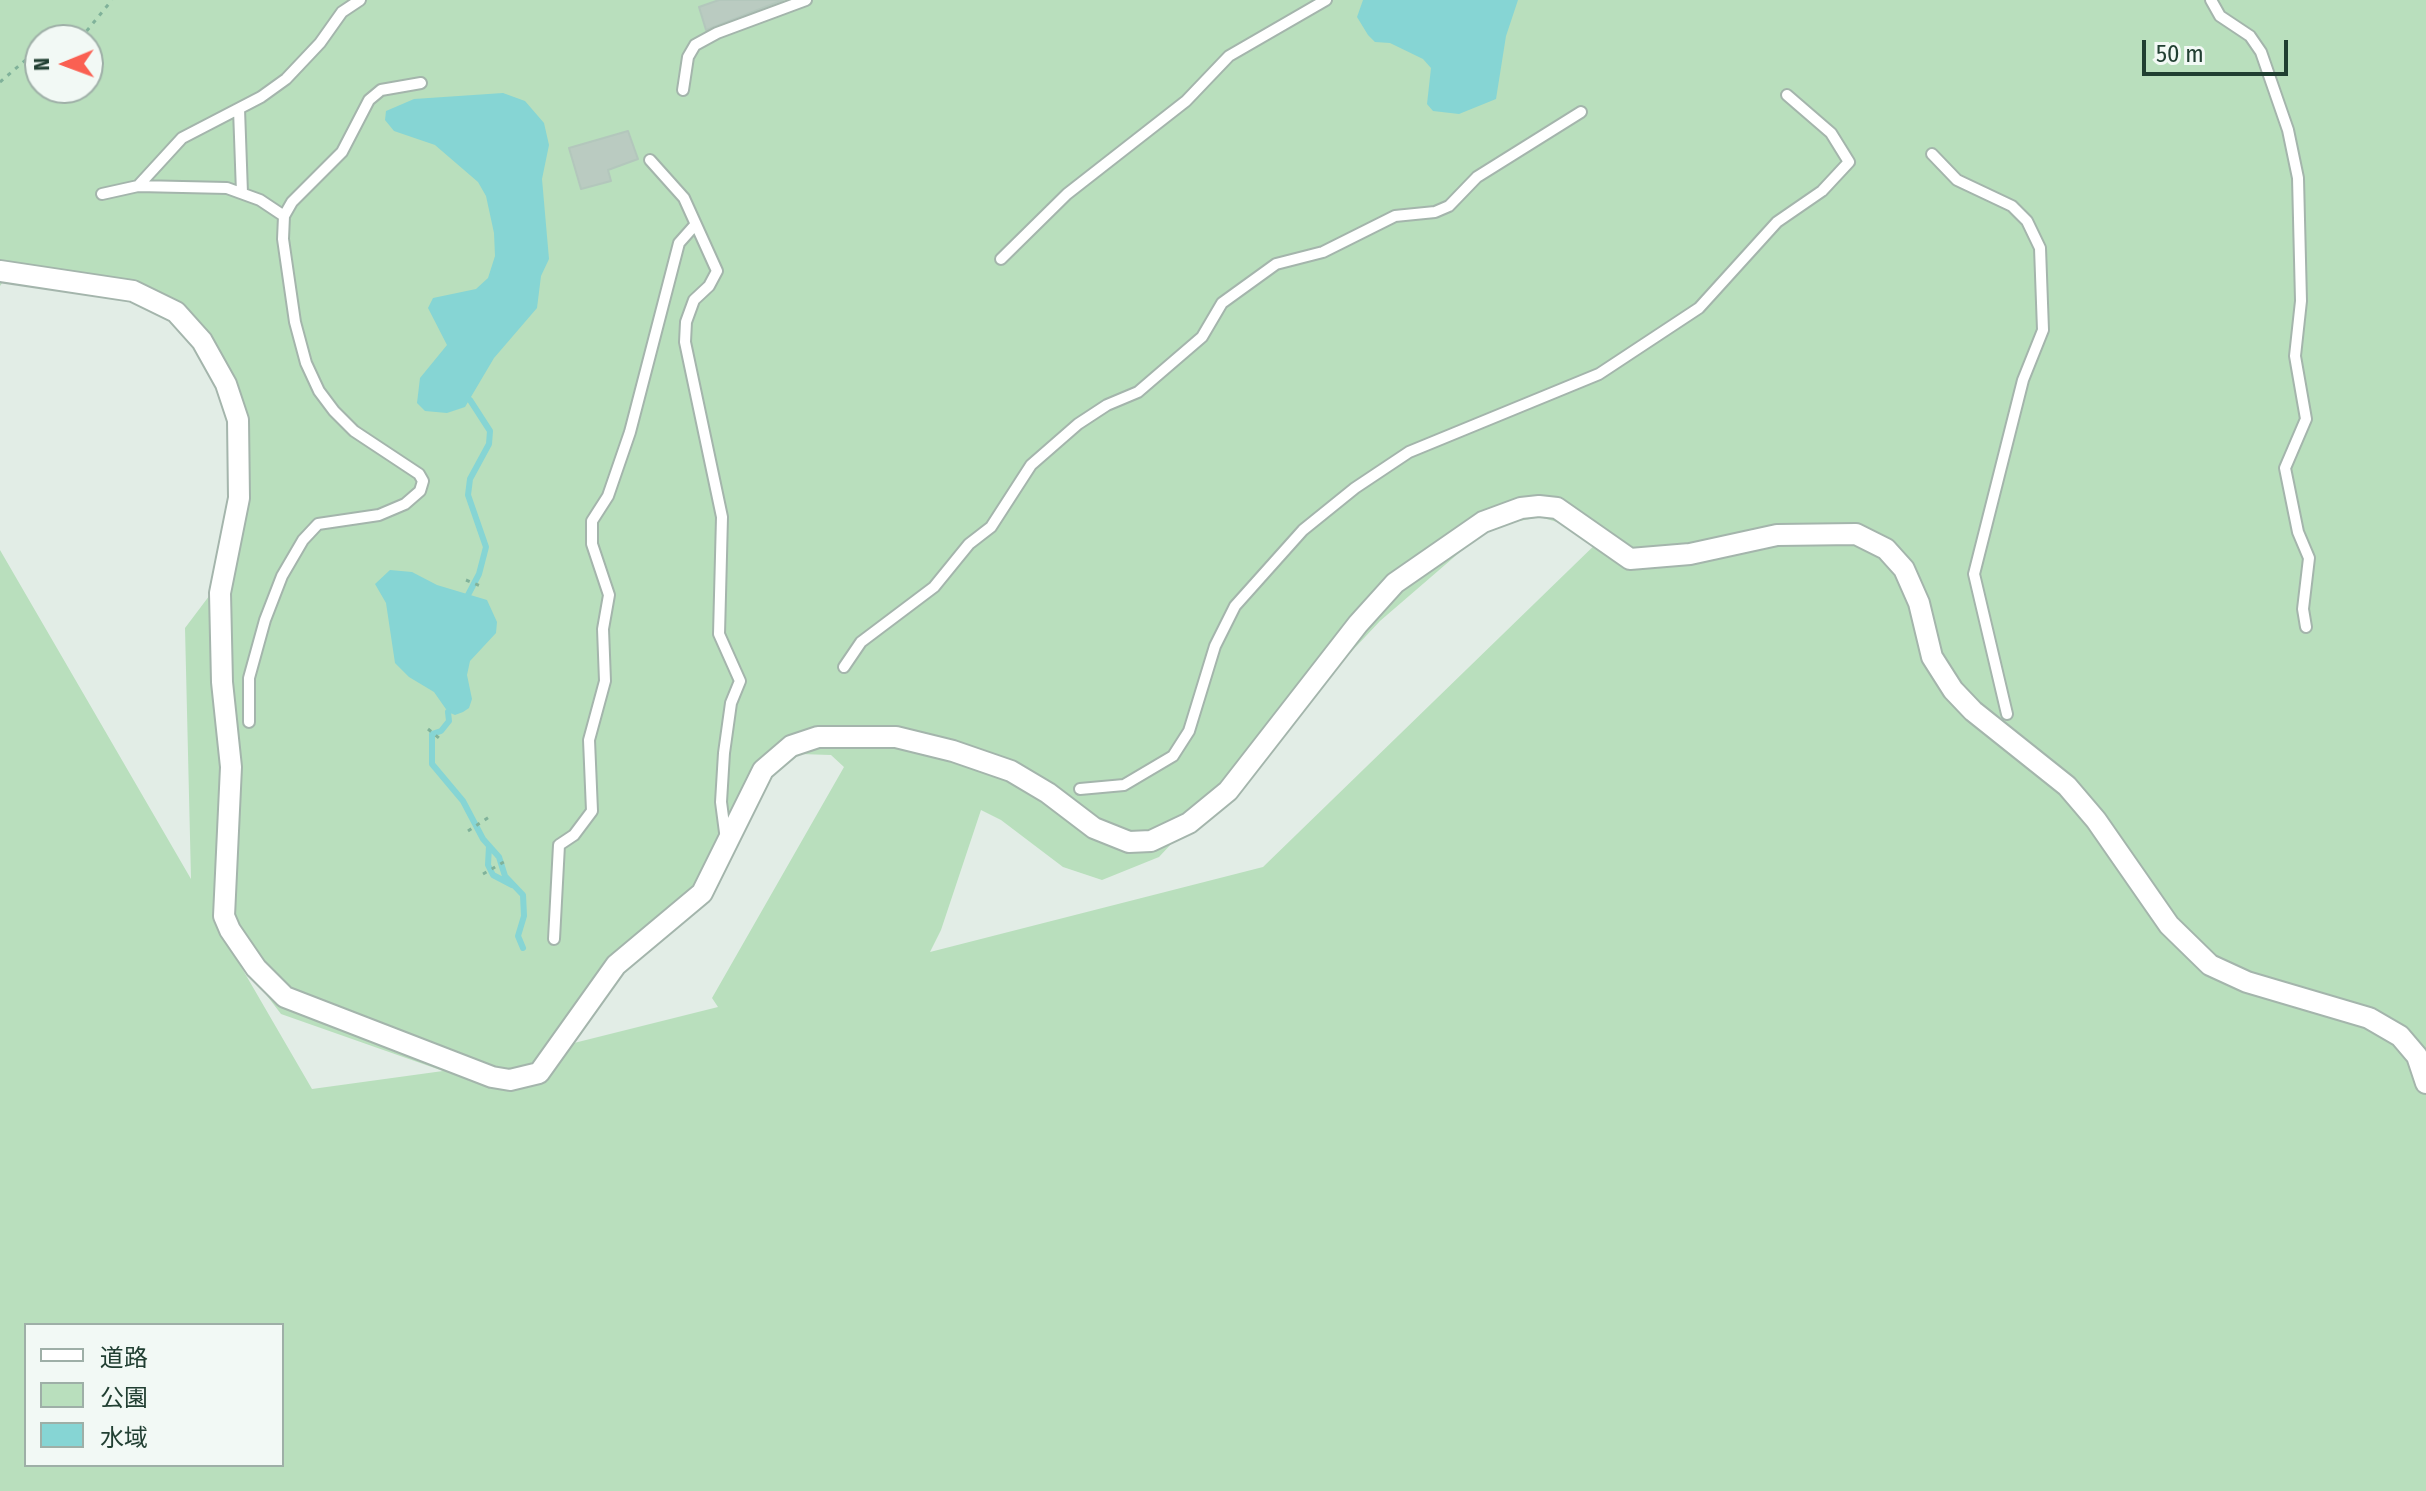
<!DOCTYPE html>
<meta charset="utf-8">
<style>
body{margin:0}
#map{position:relative;width:2426px;height:1491px;overflow:hidden;background:#e2ede6;font-family:"Fira Sans Condensed","Noto Sans JP",sans-serif}
canvas{display:block}
.legend{position:absolute;left:24px;top:1323px;width:260px;height:144px;box-sizing:border-box;background:#f2f9f5;border:2px solid #9eafa7;margin:0;padding:10px 14px;list-style:none;font-size:24px;color:#213f32}
.legend li{display:flex;align-items:center;gap:16px;height:40px}
.legend b{width:40px;border:2px solid #9eafa7}
.north{position:absolute;left:24px;top:24px;width:80px;height:80px;box-sizing:border-box;background:#f2f9f5;border:2px solid #9eafa7;border-radius:50%;rotate:269deg;font-size:22px;font-weight:700;line-height:32px;text-align:center;color:#213f32}
.north::after{content:'';display:block;margin:auto;width:28px;height:36px;background:#fa6052;clip-path:polygon(50% 0,100% 100%,50% 72%,0 100%)}
.scale{position:absolute;left:2142px;top:40px;width:146px;height:36px;box-sizing:border-box;border:4px solid #213f32;border-top:0;padding-left:10px;font-size:24px;line-height:28px;white-space:nowrap;color:#213f32;-webkit-text-stroke:6px #f2f9f5;paint-order:stroke}
</style>
<div id="map">
<canvas width="2426" height="1491"></canvas>
<ul class="legend">
<li><b style="height:10px;background:#fff"></b>道路</li>
<li><b style="height:22px;background:#b9dfbd"></b>公園</li>
<li><b style="height:22px;background:#86d5d4"></b>水域</li>
</ul>
<div class="north">N</div>
<div class="scale">50 m</div>
</div>
<script>
const ctx = document.querySelector('canvas').getContext('2d');
ctx.lineJoin = 'round';
function paint(path, color) { ctx.fillStyle = color; ctx.fill(path, 'evenodd'); }
const shape = rows => new Path2D(rows.map(r => 'M' + r).join(''));
function stroke(path, color, width, dash) { ctx.strokeStyle = color; ctx.lineWidth = width; ctx.lineCap = dash ? 'butt' : 'round'; ctx.setLineDash(dash || []); ctx.stroke(path); }
paint(shape([
 [0,0,2426,0,2426,1491,0,1491,0,550,191,879,185,628,231,567,245,500,221,361,146,287,12,269,0,286],
 [40,40,88,40,88,88,40,88],
 [1540,517,1604,536,1263,867,930,952,941,930,981,810,1001,820,1063,867,1102,880,1159,857,1380,621,1489,527],
 [800,754,831,755,844,767,712,998,718,1007,574,1043,622,973,703,907,759,787],
 [229,946,281,1014,443,1071,312,1089],
 [26,1325,282,1325,282,1465,26,1465]
]), '#b9dfbd');
paint(shape([
 [1363,0,1518,0,1506,36,1496,99,1459,114,1433,111,1427,104,1431,68,1423,59,1390,43,1375,42,1368,35,1357,17],
 [503,93,525,101,544,123,549,145,542,179,549,259,541,276,537,308,494,358,465,407,447,413,425,411,417,403,420,378,447,345,428,308,433,298,476,289,488,278,495,256,494,233,486,196,478,182,435,145,394,131,385,120,386,111,414,99],
 [390,570,412,572,437,585,487,600,497,622,496,633,470,661,467,675,472,699,469,708,463,712,455,715,448,712,434,692,409,677,395,663,386,603,375,584]
]), '#86d5d4');
stroke(shape([
 [468,595,479,574,486,547,468,495,470,479,489,444,490,431,470,400],
 [448,712,449,721,441,731,432,734,432,764,463,801,483,839,499,857,505,876,523,895,524,916,518,936,523,948],
 [489,846,488,865,493,875,512,885]
]), '#86d5d4', 6);
const building = shape([
 [719,0,783,0,706,30,699,7,719,0],
 [628,131,638,159,608,170,611,181,581,189,569,148,628,131]
]);
paint(building, '#bacbc1');
stroke(building, '#b3c7bc', 2);
const lane = shape([
 [2211,0,2220,16,2250,36,2261,52,2288,130,2298,178,2301,301,2295,356,2306,419,2285,468,2298,532,2309,558,2303,609,2306,627],
 [683,90,688,57,695,45,717,33,806,0],
 [239,109,242,193],
 [1932,154,1957,180,2012,206,2027,221,2040,248,2043,330,2023,380,1974,574,2007,714],
 [650,160,684,198,717,271,709,286,694,300,686,322,685,342,722,517,719,634,740,681,731,703,724,753,721,802,726,840],
 [138,186,182,138,261,97,286,79,320,43,342,12,360,0],
 [102,194,138,186,227,188,260,200,284,216],
 [1001,259,1067,194,1186,101,1229,56,1326,0],
 [844,667,861,642,934,587,969,544,991,527,1031,465,1078,424,1107,405,1138,392,1202,337,1222,303,1276,264,1323,252,1395,216,1435,212,1449,206,1477,177,1581,112],
 [249,722,249,678,265,620,282,576,303,540,318,524,379,515,405,504,420,491,423,481,419,474,354,431,334,411,319,391,306,363,295,322,283,239,284,216,292,202,342,152,369,100,381,90,421,83],
 [1080,789,1124,785,1173,756,1189,731,1215,646,1235,606,1303,530,1355,488,1409,452,1599,374,1699,308,1777,222,1822,191,1849,162,1831,133,1787,95],
 [554,939,559,845,574,835,592,811,589,740,605,681,603,629,609,595,592,544,592,521,608,496,630,432,679,243,695,225]
]);
const street = shape([
 [0,271,133,291,176,312,202,341,226,384,238,420,239,498,220,593,222,682,231,767,224,916,230,930,256,968,285,997,492,1077,510,1080,539,1073,616,965,702,893,763,770,791,746,818,737,896,737,953,751,1011,771,1048,793,1094,828,1129,842,1151,841,1189,823,1228,791,1358,624,1395,583,1483,522,1521,508,1539,506,1557,508,1630,559,1690,554,1777,535,1856,534,1886,549,1904,569,1919,603,1932,657,1953,690,1973,711,2067,786,2096,820,2169,925,2210,965,2247,982,2369,1018,2400,1036,2417,1056,2426,1083]
]);
stroke(lane, '#a4b5ac', 14);
stroke(street, '#a4b5ac', 24);
stroke(shape([
 [69,40,85,33,112,0],
 [0,82,28,58,40,53],
 [466,580,483,587],
 [428,729,439,738],
 [468,831,489,817],
 [483,874,509,859]
]), '#80b29a', 3, [4, 6]);
stroke(lane, '#fff', 10);
stroke(street, '#fff', 20);
</script>
